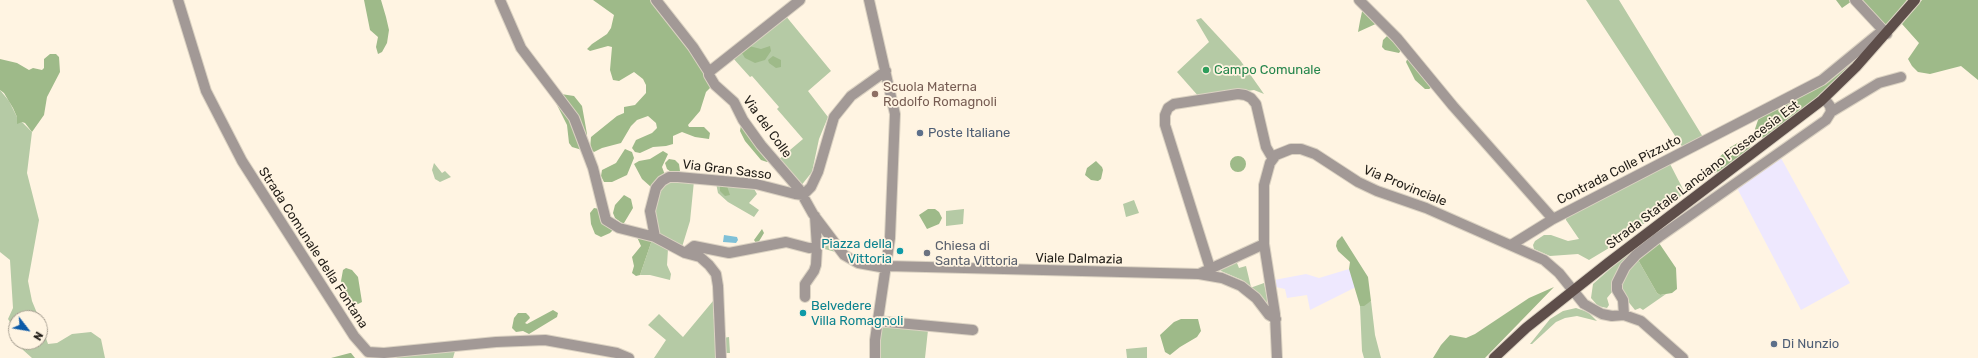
<!DOCTYPE html>
<style>
body{margin:0}
#map{position:relative;width:1978px;height:358px;overflow:hidden;background:#fff4e2;font-family:Rubik,sans-serif}
canvas{display:block}
.north{position:absolute;left:8px;top:310px;width:40px;height:40px;box-sizing:border-box;background:#fff4e2;border:1px solid #a69e91;border-radius:50%;rotate:121deg;font-size:11px;font-weight:700;line-height:16px;text-align:center;color:#211d17}
.north::after{content:'';display:block;margin:auto;width:14px;height:18px;background:#0c5aa8;clip-path:polygon(50% 0,100% 100%,50% 72%,0 100%)}
</style>
<div id="map">
<canvas width="1978" height="358"></canvas>
<div class="north">N</div>
</div>
<script>
const ctx = document.querySelector('canvas').getContext('2d');
ctx.lineJoin = 'round';
function paint(path, color) { ctx.fillStyle = color; ctx.fill(path, 'evenodd'); }
const shape = rows => new Path2D(rows.map(r => 'M' + r).join(''));
function stroke(path, color, width, dash) { ctx.strokeStyle = color; ctx.lineWidth = width; ctx.lineCap = dash ? 'butt' : 'round'; ctx.setLineDash(dash || []); ctx.stroke(path); }
function drawText(font, color, halo, rows, align = 'center') {
  ctx.font = font + ' Rubik,sans-serif'; ctx.lineWidth = 3.5; ctx.setLineDash([]); ctx.textBaseline = 'middle'; ctx.strokeStyle = halo; ctx.fillStyle = color; for (const [text, x, y, turn = 0] of rows) {
    ctx.save(); ctx.translate(x, y); ctx.rotate((+turn || 0) * Math.PI / 180); ctx.textAlign = isNaN(turn) ? turn : align; if (halo) ctx.strokeText(text, 0, 0); ctx.fillText(text, 0, 0); ctx.restore();
  }
}
paint(shape([
 [1781,158,1850,283,1801,310,1737,188],
 [1349,269,1356,287,1310,310,1307,295,1287,298,1285,289,1276,287,1274,280,1306,274,1319,278]
]), '#eee8fe');
paint(shape([
 [1586,0,1619,0,1703,137,1683,148],
 [785,15,831,71,808,91,828,117,819,139,812,172,800,187,777,161,803,139,777,109,779,107,752,76,750,77,732,57],
 [1201,18,1240,60,1264,94,1254,90,1200,98,1177,72,1209,42,1196,20],
 [0,90,9,101,17,117,32,132,27,173,39,220,28,281,32,301,39,318,16,318,16,323,10,322,8,319,13,308,10,260,0,252],
 [1669,162,1685,193,1619,242,1589,260,1578,254,1550,256,1534,249,1533,245,1535,241,1544,235,1551,235,1568,241,1579,239,1566,220,1566,216],
 [434,163,442,173,445,171,451,177,440,182,435,179,432,170],
 [694,181,690,221,682,247,660,236,656,218,656,200,660,188,667,182],
 [716,183,753,187,757,194,749,203,759,210,754,217,728,202,718,193],
 [1134,200,1139,213,1126,217,1123,204],
 [964,209,963,224,946,226,946,211],
 [652,240,668,249,667,265,671,274,670,280,650,275,640,275],
 [819,241,835,247,839,253,821,248],
 [1638,244,1638,249,1615,276,1612,292,1607,298,1609,305,1607,308,1598,306,1591,298,1593,284],
 [1637,258,1657,293,1660,295,1666,294,1643,310,1640,308,1635,310,1622,294,1619,284],
 [1244,259,1237,263,1239,268,1246,266,1251,287,1242,280,1221,271,1221,268],
 [1264,283,1268,302,1265,302,1250,288],
 [713,301,716,358,654,358,666,340,648,325,659,314,683,337],
 [1371,301,1375,335,1381,358,1364,358,1362,351,1360,306],
 [1576,308,1588,312,1597,321,1577,316,1565,318,1556,322,1532,344,1530,344,1550,319,1563,311],
 [40,321,48,344,57,343,72,334,91,332,101,339,105,358,32,358,13,341,16,339,16,342,40,342],
 [882,325,928,330,925,358,878,358],
 [729,337,730,353,726,353,723,338],
 [1147,347,1147,358,1127,358,1126,349],
 [455,351,453,358,397,358,395,356]
]), '#b5caa5');
paint(shape([
 [364,0,381,0,386,17,389,30,387,43,382,52,378,54,376,47,378,37,370,30],
 [593,0,651,0,672,23,714,84,706,92,700,111,688,125,689,127,704,127,710,133,709,139,695,137,682,132,673,136,673,144,666,146,653,147,640,153,635,152,632,148,636,140,652,133,657,128,656,123,648,116,637,120,631,126,621,143,602,148,594,152,590,149,591,137,617,116,624,113,624,107,635,105,646,93,646,85,643,79,634,72,619,81,613,80,610,70,612,47,608,46,590,51,587,49,592,44,607,34,611,28,614,15],
 [1836,0,1907,0,1886,25,1852,1,1842,8],
 [1922,0,1978,0,1978,80,1961,66,1930,74,1918,72,1912,66,1908,59,1919,43,1902,24],
 [1363,7,1380,22,1358,32,1360,21],
 [1390,33,1401,50,1399,53,1385,50,1382,47,1383,40],
 [749,46,761,49,770,46,771,51,765,60,755,63,745,58,740,50],
 [1861,50,1865,52,1816,101,1765,137,1758,139,1756,138,1755,129,1759,117],
 [50,54,56,54,59,57,60,72,47,97,44,115,32,132,25,123,22,122,17,124,17,117,13,108,4,93,0,90,0,59,17,63,29,70,33,68,42,70,44,68,44,59],
 [1409,55,1434,86,1429,89,1425,89,1415,80,1406,62],
 [773,56,781,60,781,67,776,68,769,63,768,60],
 [561,94,574,96,582,106,587,134,587,141,582,150,572,147,569,143,567,125,556,103],
 [741,125,769,161,767,162,761,160,745,141,740,131],
 [1747,139,1752,143,1749,149,1719,171,1714,173,1711,170,1712,164,1729,148,1741,141],
 [625,149,632,152,634,158,627,175,612,182,604,182,601,176,602,170,616,163],
 [663,151,668,154,662,167,665,175,651,187,642,179,634,164,639,161,650,159],
 '1230 164a8 8 0 1 1 16 0a8 8 0 1 1-16 0Z',
 [669,159,675,160,679,164,680,171,671,172,667,169,665,163],
 [1096,161,1102,167,1103,170,1101,179,1098,181,1091,180,1085,175,1087,168],
 [720,185,727,186,730,195,725,196,720,191],
 [624,195,631,199,633,208,624,223,622,223,615,218,613,213,615,205],
 [594,208,600,209,614,229,610,233,601,237,595,234,591,224,590,213],
 [928,209,935,209,939,212,942,218,939,224,927,229,919,215],
 [762,229,764,233,758,243,756,243,754,240],
 [1342,236,1368,277,1371,301,1364,306,1360,306,1349,269,1350,262,1338,251,1336,246,1337,241],
 [637,237,652,240,640,275,636,276,632,273,634,266,632,257,641,246],
 [1659,243,1676,268,1677,289,1672,293,1660,295,1657,293,1637,258],
 [346,268,352,270,358,277,362,302,358,304,353,305,349,302,341,281,343,270],
 [1554,287,1485,358,1433,358,1441,345,1450,335,1466,338,1475,334,1529,298],
 [553,310,558,313,557,317,529,334,523,331,516,332,512,328,514,318,518,313,526,313,529,316,530,318,525,323,527,324],
 [1181,319,1198,319,1201,331,1197,337,1180,347,1170,355,1165,352,1160,335,1174,322],
 [351,353,355,358,331,358,350,353]
]), '#9eba89');
paint(shape([
 [724,235,737,237,738,240,736,243,723,242]
]), '#7fc0d7');
const minor = shape([
 [178,0,206,91,242,161,354,336,368,352,384,353,496,342,545,340,617,353,629,358],
 [500,0,521,48,574,118,593,168,606,220,619,228,655,237],
 [656,0,693,47,709,72],
 [800,0,709,72,709,75,715,85,734,102,743,120,761,145,799,189,813,214,844,255,858,263,886,268],
 [869,0,895,114,890,238,875,340,875,358],
 [1359,0,1397,38,1453,106,1553,219],
 [1855,0,1883,30],
 [1831,112,1879,83,1901,77],
 [1511,245,1553,219,1822,80,1883,30,1887,34],
 [685,253,694,246,729,253,786,242,809,248,817,247,815,216],
 [887,266,1199,274,1264,244],
 [1210,268,1165,125,1165,115,1168,108,1174,104,1238,94,1245,95,1251,98,1256,104,1266,147,1273,159],
 [1199,274,1222,278,1241,286,1256,298,1269,315,1276,319],
 [805,297,805,284,814,271,816,265,817,247],
 [1624,315,1623,300,1617,290,1617,283,1625,267,1636,255,1659,237,1826,120,1831,112,1830,106,1824,98],
 [877,321,973,330],
 [721,358,718,286,716,274,709,265,700,257,685,253,655,237,650,211,656,188,662,181,669,177,678,177,756,184,795,194,803,195,811,187,818,172,834,117,851,96,886,71],
 [1277,358,1275,314,1264,244,1264,185,1270,163,1276,155,1291,149,1301,149,1315,154,1358,182,1377,191,1426,208,1544,260,1559,273,1584,304,1602,314,1612,316,1624,315,1641,321,1683,358]
]);
const major = shape([
 [1494,358,1526,328,1608,263,1821,101,1856,67,1915,0]
]);
stroke(minor, '#dbd2c2', 12);
stroke(major, '#dbd2c2', 12);
stroke(minor, '#a29996', 10);
stroke(major, '#5e4e4a', 10);
for (const [x, y, r, color] of [
 [1206,70,4,"#2e9e5b"],
 [875,94,4,"#8d6e63"],
 [920,133,4,"#5c6f8a"],
 [900,251,4,"#0f9aa8"],
 [927,253,4,"#6b7280"],
 [803,313,4,"#0f9aa8"],
 [1774,344,4,"#5c6f8a"]
]) { const dot = new Path2D(); dot.arc(x, y, r, 0, 2 * Math.PI); ctx.fillStyle = color; ctx.fill(dot); stroke(dot, '#fff4e2', 1.5); }
drawText('13px', '#27864d', '#fff4e2', [
 ["Campo Comunale",1214,70]
], 'left');
drawText('13px', '#785e54', '#fff4e2', [
 ["Scuola Materna",883,87],
 ["Rodolfo Romagnoli",883,102]
], 'left');
drawText('13px', '#211d17', '#fff4e2', [
 ["Via del Colle",767,127,54],
 ["Via Gran Sasso",727,170,7],
 ["Contrada Colle Pizzuto",1619,170,-27],
 ["Strada Statale Lanciano Fossacesia Est",1703,175,-37],
 ["Via Provinciale",1405,186,22],
 ["Strada Comunale della Fontana",313,248,57],
 ["Viale Dalmazia",1079,259,1]
]);
drawText('13px', '#4e5e75', '#fff4e2', [
 ["Poste Italiane",928,133],
 ["Di Nunzio",1782,344]
], 'left');
drawText('13px', '#0d838f', '#fff4e2', [
 ["Piazza della",892,244],
 ["Vittoria",892,259],
 ["Belvedere",811,306,"left"],
 ["Villa Romagnoli",811,321,"left"]
], 'right');
drawText('13px', '#5b616d', '#fff4e2', [
 ["Chiesa di",935,246],
 ["Santa Vittoria",935,261]
], 'left');
</script>
